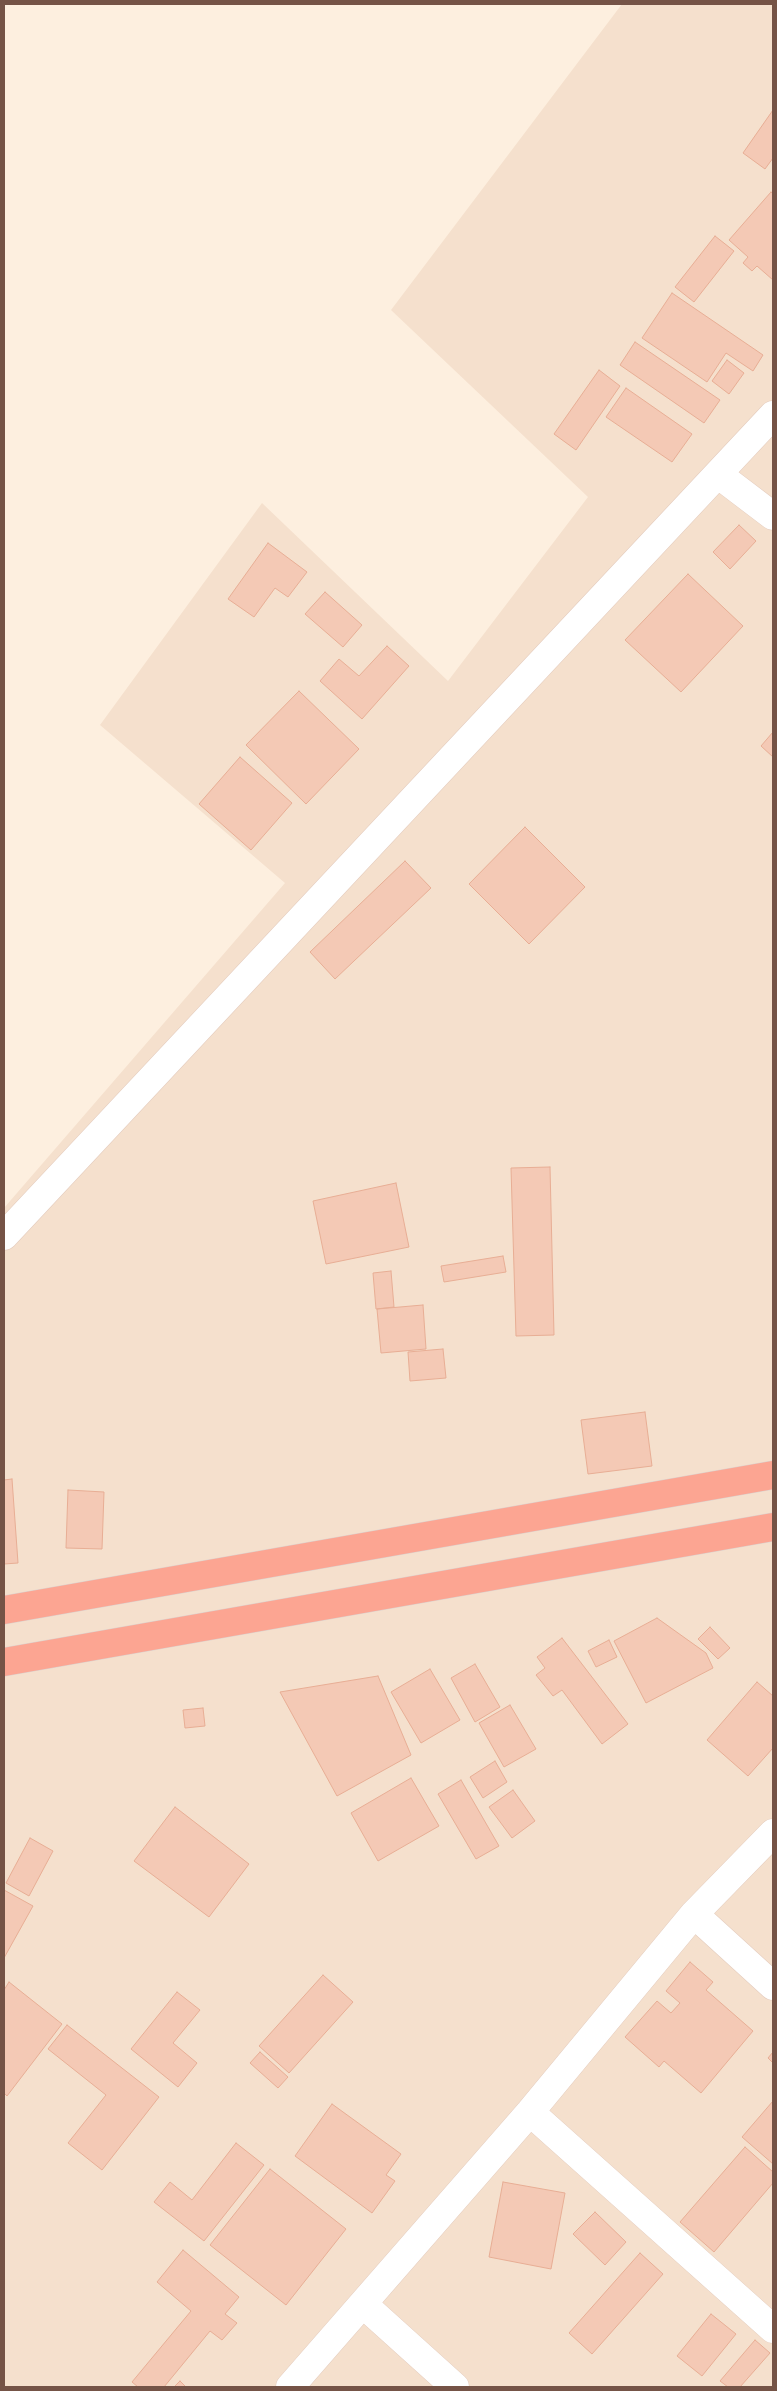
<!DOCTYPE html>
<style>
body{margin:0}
#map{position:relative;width:777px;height:2391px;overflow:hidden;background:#fdefdf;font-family:"Golos Text",sans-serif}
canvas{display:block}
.frame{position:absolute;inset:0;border:5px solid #755346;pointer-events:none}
</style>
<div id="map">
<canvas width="777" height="2391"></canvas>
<div class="frame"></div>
</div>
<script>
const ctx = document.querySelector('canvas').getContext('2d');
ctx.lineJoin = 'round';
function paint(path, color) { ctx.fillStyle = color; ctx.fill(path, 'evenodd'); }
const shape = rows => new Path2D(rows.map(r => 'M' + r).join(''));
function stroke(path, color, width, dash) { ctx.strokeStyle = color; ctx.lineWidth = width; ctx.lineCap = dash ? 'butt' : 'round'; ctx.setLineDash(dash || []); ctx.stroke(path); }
paint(shape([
 [622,4,773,4,773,2387,4,2387,4,1208,285,883,100,725,262,503,448,681,588,497,391,310]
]), '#f5e0cd');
const building = shape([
 [773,110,773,158,765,169,743,153,773,110],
 [771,192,773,194,773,280,757,266,752,271,743,263,748,257,729,240,771,192],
 [715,236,734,251,694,302,675,287,715,236],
 [672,293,763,355,753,371,726,353,707,382,642,338,672,293],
 [635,342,720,400,704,423,620,365,635,342],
 [727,360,744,373,729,394,712,381,727,360],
 [599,370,620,386,576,450,554,434,599,370],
 [626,388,692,434,672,462,606,417,626,388],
 [739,525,756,541,730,569,713,552,739,525],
 [268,543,307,572,288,597,275,588,254,617,228,599,268,543],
 [688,574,743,626,681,692,625,640,688,574],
 [325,592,362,625,343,647,305,614,325,592],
 [387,646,409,666,362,719,320,681,339,659,359,676,387,646],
 [299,691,359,749,306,804,246,745,299,691],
 [773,732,773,757,761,746,773,732],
 [240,757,292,803,251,850,199,804,240,757],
 [525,827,585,887,529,944,469,884,525,827],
 [405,861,431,888,335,979,310,952,405,861],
 [550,1167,554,1335,516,1336,511,1168,550,1167],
 [396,1183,409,1247,326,1264,313,1201,396,1183],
 [503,1256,506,1272,444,1282,441,1266,503,1256],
 [391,1271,394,1307,376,1309,373,1273,391,1271],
 [423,1305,426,1349,381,1353,377,1309,423,1305],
 [443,1349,446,1378,410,1381,408,1352,443,1349],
 [645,1412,652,1466,588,1474,581,1420,645,1412],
 [12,1479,18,1563,4,1564,4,1480,12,1479],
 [68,1490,104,1492,102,1549,66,1548,68,1490],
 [657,1618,706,1653,713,1668,646,1703,614,1641,657,1618],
 [710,1627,730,1648,718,1659,698,1639,710,1627],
 [562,1638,628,1724,602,1744,562,1690,553,1696,536,1675,545,1668,537,1657,562,1638],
 [609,1640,617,1657,596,1667,588,1651,609,1640],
 [475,1664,500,1707,475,1722,451,1678,475,1664],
 [430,1669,460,1720,421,1743,391,1692,430,1669],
 [378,1676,411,1755,337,1796,280,1692,378,1676],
 [757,1682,773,1696,773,1748,748,1776,707,1740,757,1682],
 [510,1705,536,1749,504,1767,479,1723,510,1705],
 [203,1708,205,1726,185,1728,183,1710,203,1708],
 [495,1761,507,1782,483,1798,470,1777,495,1761],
 [411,1778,439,1826,378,1861,351,1813,411,1778],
 [461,1780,499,1846,476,1859,438,1794,461,1780],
 [513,1790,535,1821,512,1838,489,1807,513,1790],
 [175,1807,249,1864,209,1917,134,1861,175,1807],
 [30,1838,53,1851,29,1896,6,1883,30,1838],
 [4,1890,33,1906,4,1958,4,1890],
 [690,1962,713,1982,706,1990,753,2031,701,2093,664,2061,659,2067,625,2037,657,2001,671,2013,680,2003,666,1991,690,1962],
 [323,1975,353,2002,289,2073,259,2046,323,1975],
 [9,1982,62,2024,7,2096,4,2093,4,1990,9,1982],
 [177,1992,200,2010,173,2043,197,2063,178,2087,131,2049,177,1992],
 [67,2025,159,2097,102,2170,68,2143,106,2095,48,2049,67,2025],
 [260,2052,288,2077,278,2088,250,2063,260,2052],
 [773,2052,773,2063,768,2058,773,2052],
 [773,2101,773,2164,742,2137,773,2101],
 [332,2104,401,2154,386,2175,395,2181,372,2213,295,2156,332,2104],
 [236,2143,264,2165,204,2241,154,2202,170,2182,192,2200,236,2143],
 [745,2147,773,2172,773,2183,714,2252,680,2222,745,2147],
 [270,2169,346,2229,286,2305,210,2245,270,2169],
 [503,2182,565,2193,551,2269,489,2257,503,2182],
 [595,2212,626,2242,605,2265,573,2234,595,2212],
 [183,2250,239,2297,225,2314,237,2323,222,2340,210,2331,164,2387,138,2387,132,2382,191,2311,157,2282,183,2250],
 [640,2253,663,2274,592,2354,569,2333,640,2253],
 [711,2314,736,2334,702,2376,677,2356,711,2314],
 [755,2340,770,2353,740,2387,728,2387,720,2381,755,2340],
 [180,2381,186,2387,174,2387,180,2381]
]);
paint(building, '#f4c9b5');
stroke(building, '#e8ae95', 1);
const street = shape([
 [719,475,773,516],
 [4,1236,773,415],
 [694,1914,773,1986],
 [530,2112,773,2329],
 [363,2304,455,2387],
 [290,2387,530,2112,694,1914,773,1833]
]);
const highway = shape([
 [4,1610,773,1475],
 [4,1662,773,1527]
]);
stroke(street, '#e4ccbe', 29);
stroke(highway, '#dbd2cf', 29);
stroke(street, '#fff', 28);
stroke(highway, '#fca592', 28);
</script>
